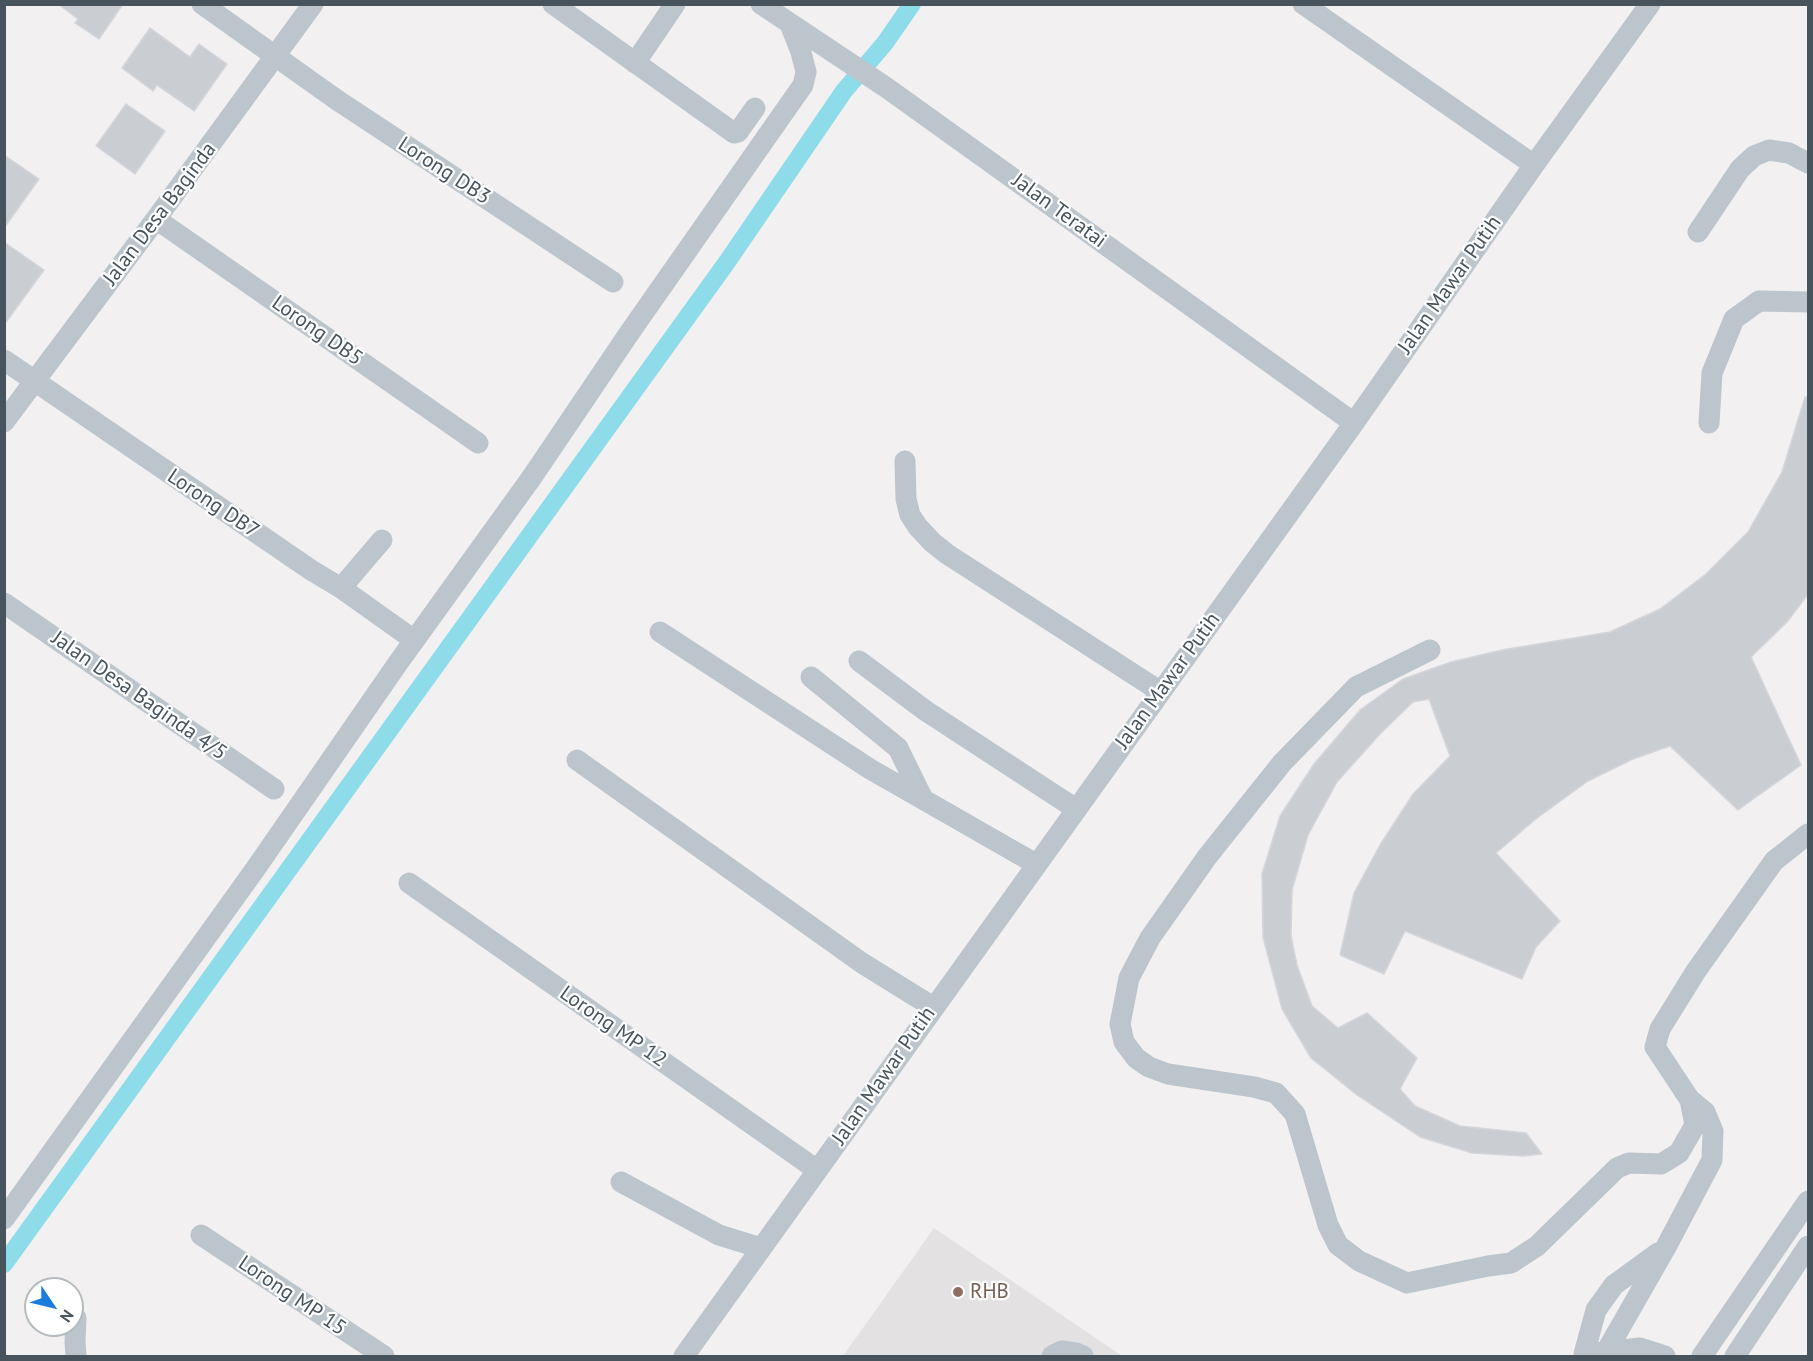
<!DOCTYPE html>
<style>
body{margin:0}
#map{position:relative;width:1813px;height:1361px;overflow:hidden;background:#f2f0f0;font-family:"PT Sans",sans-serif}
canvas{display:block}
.frame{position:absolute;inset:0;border:6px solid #48545d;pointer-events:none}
.north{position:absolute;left:24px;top:1277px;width:60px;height:60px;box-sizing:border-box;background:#fff;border:2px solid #b6bbbe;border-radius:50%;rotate:125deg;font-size:16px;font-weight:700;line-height:24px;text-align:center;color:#48545d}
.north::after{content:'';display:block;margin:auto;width:21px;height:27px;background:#1d7ddf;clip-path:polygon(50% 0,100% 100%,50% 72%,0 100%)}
</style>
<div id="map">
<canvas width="1813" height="1361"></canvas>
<div class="frame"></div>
<div class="north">N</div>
</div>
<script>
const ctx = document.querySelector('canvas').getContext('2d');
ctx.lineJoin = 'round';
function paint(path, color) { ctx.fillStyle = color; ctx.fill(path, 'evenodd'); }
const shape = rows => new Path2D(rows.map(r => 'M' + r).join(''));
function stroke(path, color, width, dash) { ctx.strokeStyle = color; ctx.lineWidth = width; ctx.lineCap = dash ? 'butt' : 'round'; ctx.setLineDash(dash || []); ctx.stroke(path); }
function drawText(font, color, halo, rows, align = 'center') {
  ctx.font = font + ' "PT Sans",sans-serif'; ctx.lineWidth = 4.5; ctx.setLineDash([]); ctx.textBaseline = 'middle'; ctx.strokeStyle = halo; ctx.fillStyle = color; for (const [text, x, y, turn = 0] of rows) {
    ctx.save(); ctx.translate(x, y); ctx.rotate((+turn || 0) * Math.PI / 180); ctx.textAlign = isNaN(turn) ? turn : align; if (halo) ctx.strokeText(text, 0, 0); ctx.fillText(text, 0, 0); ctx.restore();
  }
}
paint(shape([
 [934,1228,1122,1356,843,1356]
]), '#e3e1e2');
stroke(shape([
 [4,1264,727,262,844,91,885,43,912,4]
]), '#8edcea', 18);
const building = shape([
 [58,4,123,4,99,39,75,23,78,19,58,4],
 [150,28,190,57,199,44,227,64,194,111,157,85,153,91,122,68,150,28],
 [126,104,165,131,135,174,96,146,126,104],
 [4,155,39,179,4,228,4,155],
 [4,242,44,270,4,325,4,242],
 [1805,397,1809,398,1809,593,1787,622,1751,657,1801,765,1738,810,1670,746,1633,759,1588,781,1537,818,1496,853,1560,921,1536,947,1522,979,1405,931,1384,974,1340,955,1354,893,1380,845,1413,794,1450,756,1429,699,1413,702,1380,734,1337,782,1308,835,1292,890,1291,936,1297,965,1312,1006,1338,1028,1367,1013,1417,1058,1400,1089,1415,1106,1460,1126,1526,1133,1542,1154,1523,1156,1472,1153,1420,1137,1357,1095,1311,1058,1282,1009,1263,937,1262,874,1280,816,1314,764,1360,710,1403,679,1451,662,1502,650,1610,632,1660,609,1706,574,1748,532,1782,472,1805,397]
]);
paint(building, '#cacdd2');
stroke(building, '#d4d6db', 1.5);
stroke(shape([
 [202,4,337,100,613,282],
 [553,4,734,133,738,132,755,108],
 [761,4,887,88,1354,423],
 [1303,4,1534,165],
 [635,63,675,4],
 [156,219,478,443],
 [1698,232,1740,169,1754,156,1769,150,1789,153,1808,163],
 [4,360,311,570,341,588,382,540],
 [4,422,156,219,313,4],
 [1709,423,1712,373,1734,319,1759,301,1808,302],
 [905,461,906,499,910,515,918,527,932,542,947,554,1161,692],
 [341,588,414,640],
 [4,603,274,789],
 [660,632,870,769,1036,864],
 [1430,650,1356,687,1282,763,1207,857,1150,938,1129,978,1120,1024,1124,1042,1136,1058,1149,1067,1168,1074,1254,1087,1276,1093,1295,1114,1328,1225,1338,1245,1359,1261,1407,1283,1488,1266,1511,1263,1537,1246,1617,1168,1629,1163,1661,1164,1679,1153,1695,1125,1690,1100,1655,1047,1660,1029,1696,971,1774,861,1808,834],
 [859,661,926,711,1076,809],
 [811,677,898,748,923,799],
 [577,760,862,963,933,1007],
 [409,883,817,1170],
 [621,1182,719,1235,761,1248],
 [4,1219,256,868,398,663,532,477,630,332,803,85,806,72,801,52,790,24],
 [201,1235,384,1356],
 [76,1318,75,1342,76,1356],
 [1606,1352,1666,1247,1712,1160,1713,1131,1705,1112,1693,1102],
 [1595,1353,1640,1348,1665,1356],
 [1584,1354,1596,1310,1614,1285,1658,1253],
 [684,1356,1354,423,1534,165,1650,4],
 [1052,1356,1062,1351,1076,1353,1083,1356],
 [1702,1356,1808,1201],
 [1735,1356,1808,1246]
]), '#bcc5cc', 21);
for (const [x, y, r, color] of [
 [958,1292,6,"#8d6e63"]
]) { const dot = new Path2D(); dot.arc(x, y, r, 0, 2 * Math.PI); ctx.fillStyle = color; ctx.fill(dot); stroke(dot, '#fff', 2); }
drawText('21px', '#48545d', '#fff', [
 ["Lorong DB3",444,171,33],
 ["Jalan Teratai",1059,211,36],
 ["Jalan Desa Baginda",160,214,-53],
 ["Jalan Mawar Putih",1450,285,-55],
 ["Lorong DB5",317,331,35],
 ["Lorong DB7",213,504,34],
 ["Jalan Mawar Putih",1168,681,-54],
 ["Jalan Desa Baginda 4/5",139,696,35],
 ["Lorong MP 12",613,1027,35],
 ["Jalan Mawar Putih",884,1076,-55],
 ["Lorong MP 15",292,1296,34]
]);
drawText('21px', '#785e54', '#fff', [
 ["RHB",970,1292]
], 'left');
</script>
